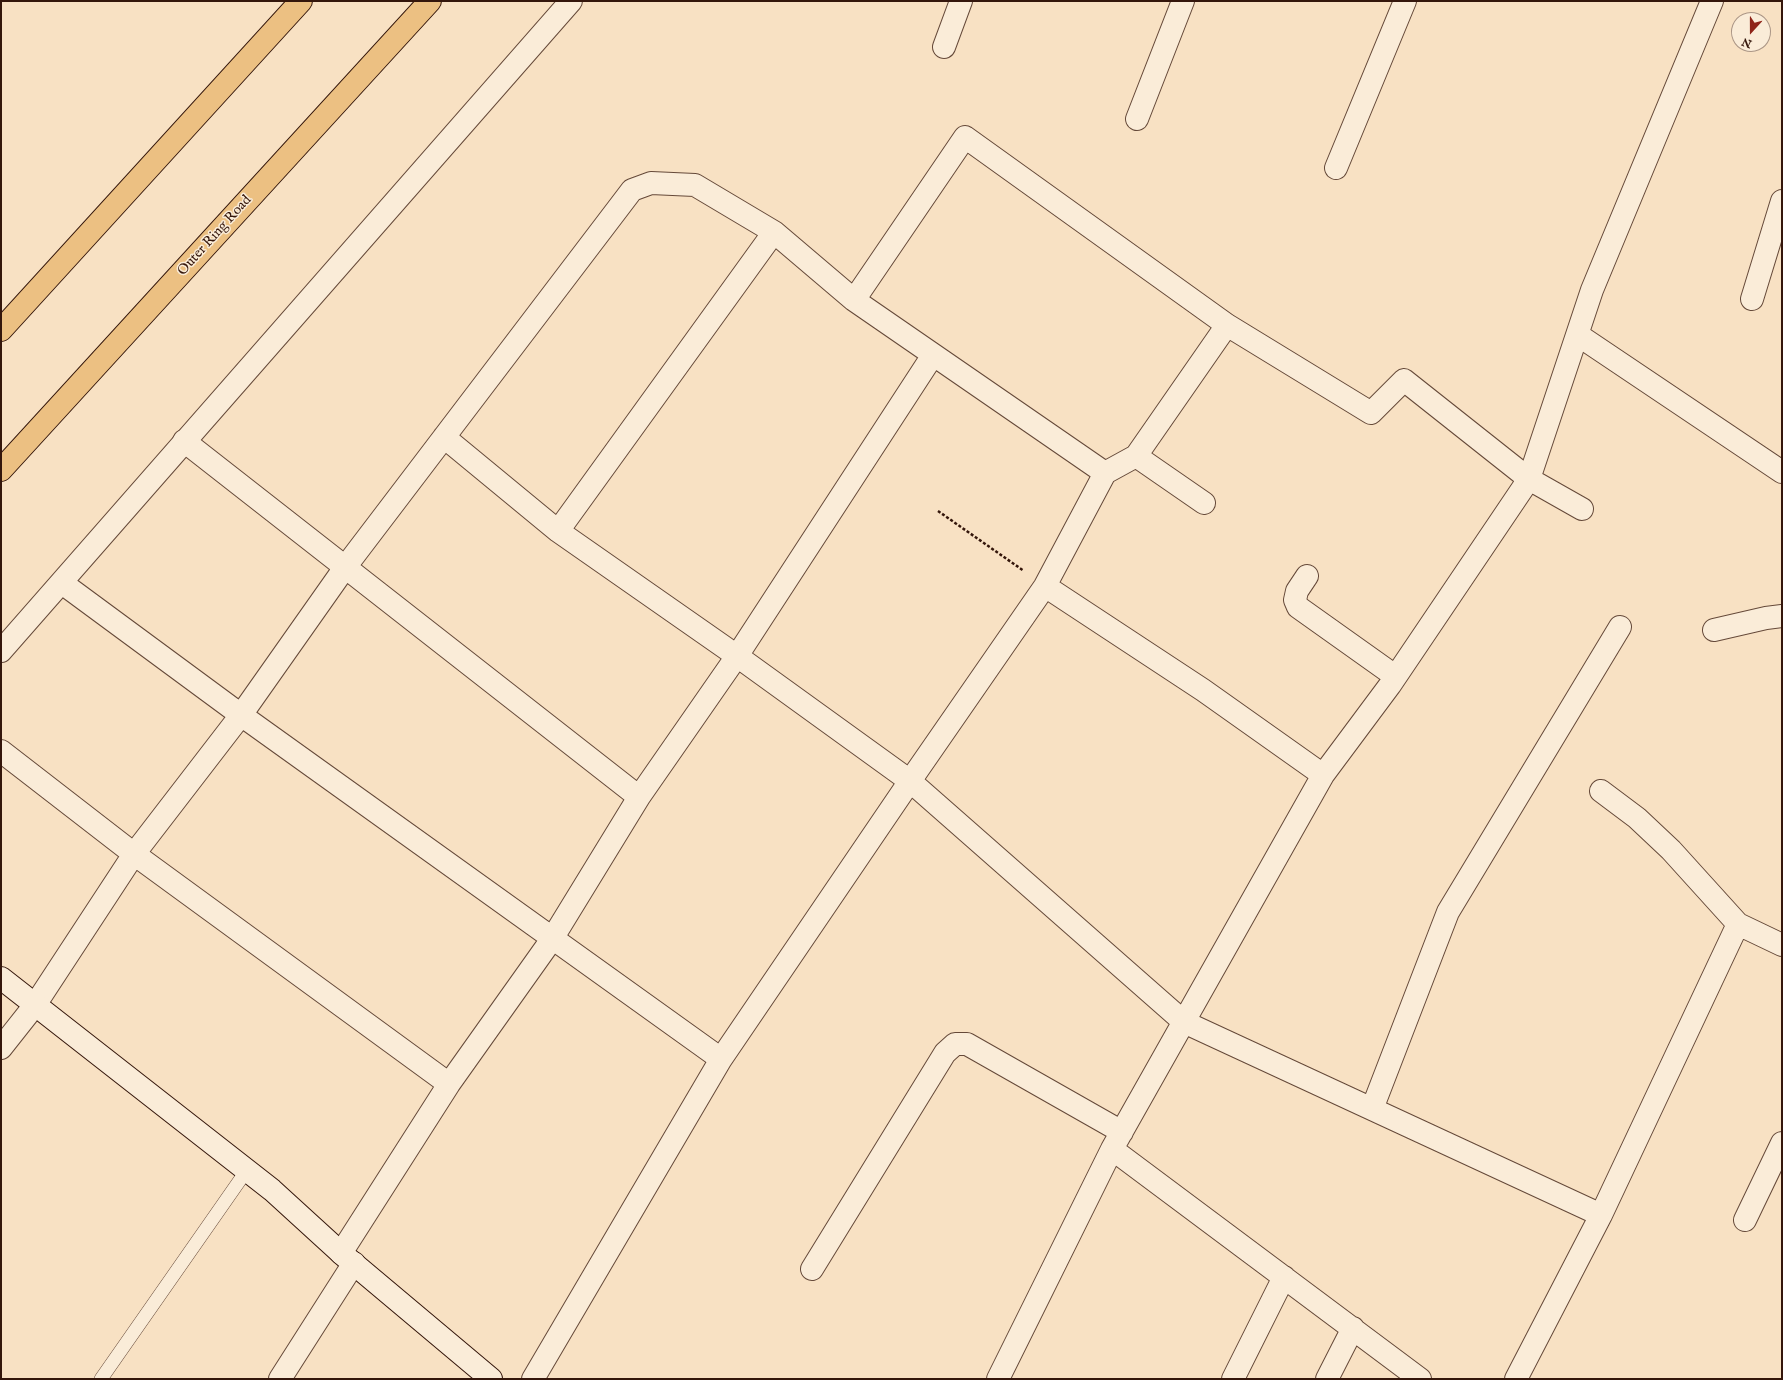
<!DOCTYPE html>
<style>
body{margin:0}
#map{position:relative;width:1783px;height:1380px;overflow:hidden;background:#f8e1c3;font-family:"IM FELL English",serif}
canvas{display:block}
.frame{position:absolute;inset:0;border:2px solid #34160b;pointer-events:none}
.north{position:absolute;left:1731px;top:12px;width:40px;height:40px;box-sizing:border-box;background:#faecd8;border:1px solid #ab9686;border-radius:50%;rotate:201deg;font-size:11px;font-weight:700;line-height:16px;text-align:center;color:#34160b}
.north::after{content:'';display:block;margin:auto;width:14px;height:18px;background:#8f2418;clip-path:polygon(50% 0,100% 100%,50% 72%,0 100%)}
</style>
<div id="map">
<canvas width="1783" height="1380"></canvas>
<div class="frame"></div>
<div class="north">N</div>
</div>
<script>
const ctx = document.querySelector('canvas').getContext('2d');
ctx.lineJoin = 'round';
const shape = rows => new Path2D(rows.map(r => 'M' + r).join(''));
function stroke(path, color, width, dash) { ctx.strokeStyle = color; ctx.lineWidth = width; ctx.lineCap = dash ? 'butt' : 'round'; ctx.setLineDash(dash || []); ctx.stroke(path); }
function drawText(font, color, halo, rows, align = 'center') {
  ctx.font = font + ' "IM FELL English",serif'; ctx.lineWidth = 3; ctx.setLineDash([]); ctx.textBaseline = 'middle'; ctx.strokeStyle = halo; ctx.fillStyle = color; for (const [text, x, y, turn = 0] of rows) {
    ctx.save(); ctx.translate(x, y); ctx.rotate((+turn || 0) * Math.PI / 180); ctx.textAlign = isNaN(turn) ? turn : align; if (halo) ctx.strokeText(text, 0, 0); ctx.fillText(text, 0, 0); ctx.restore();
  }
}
const service = shape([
 [101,1379,247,1170]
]);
const minor = shape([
 [944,47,961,1],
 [1137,119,1183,1],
 [1336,168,1405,1],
 [1752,299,1782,201],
 [854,300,1105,473],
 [1578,335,1782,472],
 [444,437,558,531,737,656,910,781,1184,1022,1601,1215],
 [184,441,639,797],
 [1136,456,1204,503],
 [558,531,774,232],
 [1307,576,1297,591,1295,600,1298,607,1395,676],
 [62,583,241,715,721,1059],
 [1045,586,1203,690,1323,775],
 [1714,630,1766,618,1782,616],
 [1,751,134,854,449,1084],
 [1601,791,1637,818,1671,850,1738,924],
 [1,1048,35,1005,134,854,241,715,346,566,632,190,651,183,695,185,774,232,854,300,965,137,1227,325,1371,413,1404,380,1529,479,1582,509],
 [1372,1109,1448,912,1620,627],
 [1112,1149,1420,1379],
 [1745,1220,1782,1143],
 [341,1253,449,1084,552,939,639,797,737,656,933,355],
 [812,1269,945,1053,955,1044,967,1044,1122,1132],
 [280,1379,354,1263],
 [533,1379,721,1059,910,781,1045,586,1105,473,1136,456,1227,325],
 [998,1379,1112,1149,1323,775,1390,685,1529,479,1592,290,1712,1],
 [1233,1379,1284,1277],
 [1327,1379,1353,1328],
 [1516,1379,1601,1215,1738,924,1782,945]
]);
const tertiary = shape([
 [1,651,571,1]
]);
const secondary = shape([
 [1,978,272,1190,341,1253,491,1379]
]);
const motorway = shape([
 [1,330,301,1],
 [1,470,430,1]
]);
stroke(service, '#654939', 14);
stroke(minor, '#654939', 24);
stroke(tertiary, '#654939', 24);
stroke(secondary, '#34160b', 24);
stroke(motorway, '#34160b', 24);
stroke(shape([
 [938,511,1024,571]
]), '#34160b', 2.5, [3, 2]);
stroke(service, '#faecd8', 13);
stroke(minor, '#faecd8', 22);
stroke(tertiary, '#faecd8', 22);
stroke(secondary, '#faecd8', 22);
stroke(motorway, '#ecc082', 22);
drawText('14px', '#34160b', '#faecd8', [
 ["Outer Ring Road",215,236,-48]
]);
</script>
